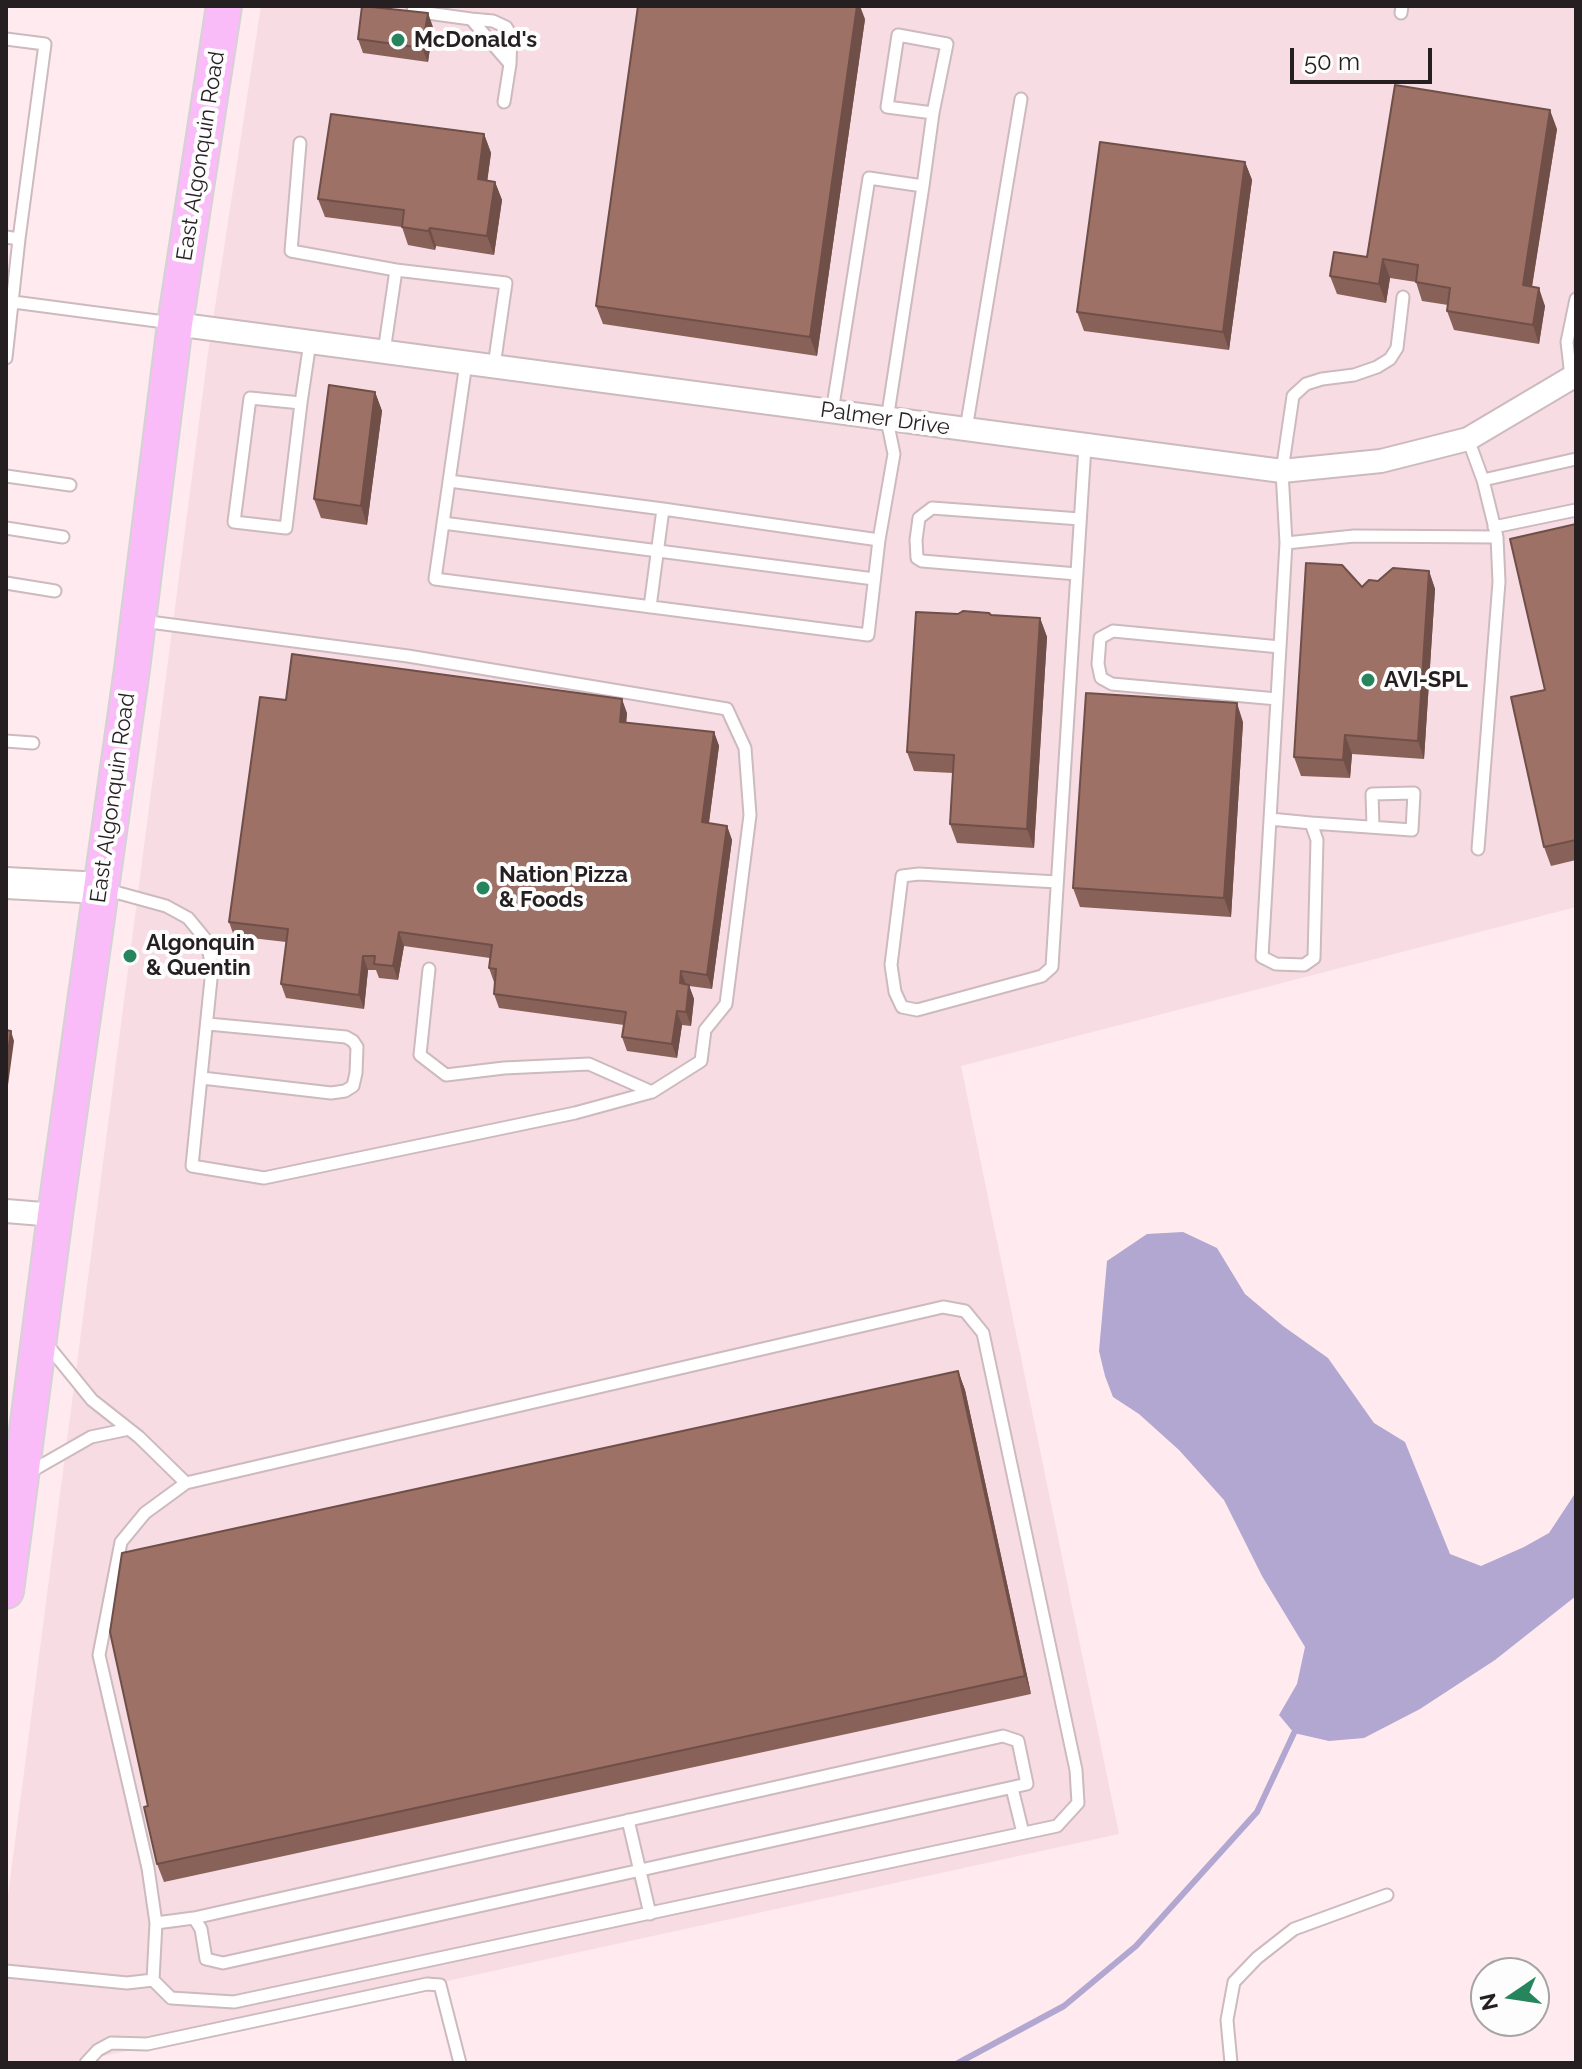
<!DOCTYPE html>
<style>
body{margin:0}
#map{position:relative;width:1582px;height:2069px;overflow:hidden;background:#feeaef;font-family:Raleway,sans-serif}
canvas{display:block}
.frame{position:absolute;inset:0;border:8px solid #261f21;pointer-events:none}
.north{position:absolute;left:1470px;top:1957px;width:80px;height:80px;box-sizing:border-box;background:#fdfdfd;border:2px solid #a7a4a5;border-radius:50%;rotate:257deg;font-size:22px;font-weight:700;line-height:32px;text-align:center;color:#261f21}
.north::after{content:'';display:block;margin:auto;width:28px;height:36px;background:#26855c;clip-path:polygon(50% 0,100% 100%,50% 72%,0 100%)}
.scale{position:absolute;left:1290px;top:48px;width:142px;height:36px;box-sizing:border-box;border:4px solid #261f21;border-top:0;padding-left:10px;font-size:24px;line-height:28px;white-space:nowrap;color:#261f21;-webkit-text-stroke:6px #fdfdfd;paint-order:stroke}
</style>
<div id="map">
<canvas width="1582" height="2069"></canvas>
<div class="frame"></div>
<div class="north">N</div>
<div class="scale">50 m</div>
</div>
<script>
const ctx = document.querySelector('canvas').getContext('2d');
ctx.lineJoin = 'round';
function paint(path, color) { ctx.fillStyle = color; ctx.fill(path, 'evenodd'); }
const shape = rows => new Path2D(rows.map(r => 'M' + r).join(''));
function stroke(path, color, width, dash) { ctx.strokeStyle = color; ctx.lineWidth = width; ctx.lineCap = dash ? 'butt' : 'round'; ctx.setLineDash(dash || []); ctx.stroke(path); }
function drawText(font, color, halo, rows, align = 'center') {
  ctx.font = font + ' Raleway,sans-serif'; ctx.lineWidth = 8; ctx.setLineDash([]); ctx.textBaseline = 'middle'; ctx.strokeStyle = halo; ctx.fillStyle = color; for (const [text, x, y, turn = 0] of rows) {
    ctx.save(); ctx.translate(x, y); ctx.rotate((+turn || 0) * Math.PI / 180); ctx.textAlign = isNaN(turn) ? turn : align; if (halo) ctx.strokeText(text, 0, 0); ctx.fillText(text, 0, 0); ctx.restore();
  }
}
paint(shape([
 [261,6,1576,6,1576,907,961,1066,1119,1834,72,2063,6,2063,6,1911,208,353]
]), '#f7dce3');
paint(shape([
 [1183,1232,1217,1248,1245,1294,1283,1326,1328,1358,1374,1423,1405,1442,1450,1554,1481,1566,1524,1547,1549,1533,1576,1492,1576,1596,1495,1660,1420,1709,1364,1738,1329,1741,1294,1733,1279,1715,1297,1684,1305,1647,1262,1576,1224,1500,1179,1450,1139,1414,1113,1397,1105,1376,1099,1351,1107,1261,1147,1234]
]), '#b1a7d0');
stroke(shape([
 [958,2063,1064,2006,1136,1946,1257,1812,1294,1733]
]), '#b1a7d0', 6);
const service = shape([
 [375,6,385,7],
 [413,11,471,19,510,64,504,102],
 [1401,13,1402,6],
 [471,19,493,21,506,27,511,35,510,64],
 [6,39,45,44,19,239],
 [300,143,291,251,396,270,384,352],
 [6,237,19,239,6,358],
 [396,270,506,283,494,366],
 [1403,297,1397,348,1390,359,1377,367,1354,375,1322,379,1306,384,1293,396,1282,471,1286,543,1354,536,1497,537,1483,480,1468,439],
 [6,301,172,323],
 [466,363,435,579,868,635,879,540,894,454,887,420,923,186],
 [1571,377,1567,342,1576,299],
 [301,403,286,528,234,522,250,398,301,403,310,342],
 [832,412,869,178,923,186,933,113,887,107,898,35,947,44,933,113],
 [966,429,1021,99],
 [6,476,70,485],
 [1483,480,1576,459],
 [449,481,663,509],
 [443,523,874,579],
 [1494,527,1576,510],
 [6,528,63,537],
 [1077,574,922,561,917,558,916,540,919,518,932,508,1080,519],
 [6,583,55,591],
 [650,607,663,509,879,540],
 [1277,699,1112,684,1101,678,1098,664,1100,638,1113,631,1280,647],
 [6,741,33,743],
 [1270,819,1311,823,1317,840,1314,958,1304,965,1276,964,1262,957,1280,647,1286,543],
 [1311,823,1412,830,1414,793,1372,794,1373,826],
 [1478,849,1499,582,1497,537],
 [1057,882,919,874,902,876,891,965,895,992,902,1007,917,1010,1042,976,1052,967,1085,446],
 [104,889,166,906,188,918,207,941,212,969,192,1166,264,1178,575,1113,652,1092,701,1061,705,1030,726,1004,750,815,745,748,727,709,408,656,142,621],
 [429,969,420,1055,446,1075,504,1068,589,1064,652,1092],
 [202,1078,331,1093,345,1091,353,1086,356,1073,357,1047,353,1041,346,1037,208,1024],
 [943,1307,965,1311,983,1333,1076,1770,1078,1803,1057,1826,234,2002,171,1998,153,1980,156,1923,148,1868,99,1655,121,1542,145,1513,186,1483,943,1307],
 [45,1342,92,1400,139,1437,186,1483],
 [28,1473,91,1437,129,1429],
 [1012,1788,1023,1833],
 [628,1820,650,1914],
 [156,1923,194,1918,201,1929,206,1959,223,1963,1027,1784,1018,1741,1003,1736,194,1918],
 [6,1971,127,1983,153,1980],
 [86,2063,98,2050,111,2043,147,2044,427,1984,440,1985,460,2063],
 [1231,2063,1227,2020,1234,1982,1257,1958,1294,1929,1387,1895]
]);
const minor = shape([
 [175,324,1282,471,1381,461,1468,439,1576,375],
 [6,1211,55,1215]
]);
const secondary = shape([
 [6,883,101,888]
]);
const primary = shape([
 [6,1591,55,1215,132,669,175,324,224,6]
]);
stroke(service, '#ccbabe', 15);
stroke(minor, '#ccbabe', 26);
stroke(secondary, '#ccbabe', 34);
stroke(primary, '#d4d2d3', 38);
stroke(service, '#fff', 11);
stroke(minor, '#fff', 22);
stroke(secondary, '#fff', 30);
stroke(primary, '#fabcf8', 34);
paint(shape([
 [865,19,817,356,603,324,596,306],
 [433,27,428,62,363,53,358,39],
 [1557,129,1532,287,1545,306,1539,344,1454,330,1447,311,1448,305,1422,301,1416,282,1390,278,1386,303,1337,294,1330,276,1367,257],
 [484,134,491,153,487,181,495,182,502,200,494,255,436,246,435,250,408,245,402,227,325,217,318,199],
 [1245,162,1252,180,1229,350,1084,331,1077,312],
 [375,392,382,411,367,525,321,518,314,499],
 [1576,524,1576,860,1551,866,1544,847,1545,690],
 [1429,571,1435,589,1424,759,1352,754,1350,778,1301,776,1294,757,1362,587,1378,581],
 [958,614,1040,618,1047,637,1034,848,957,843,950,824,953,773,914,771,907,752],
 [286,700,627,713,626,723,714,732,719,746,709,823,727,826,732,840,712,989,689,986,694,999,691,1026,682,1025,677,1058,627,1051,622,1037,624,1025,499,1008,494,994,495,982,494,982,489,968,490,958,404,946,398,980,379,978,376,970,368,970,364,1009,286,998,281,984,286,942,234,936,229,922],
 [1243,722,1231,917,1080,907,1073,888],
 [958,1371,965,1390,1031,1694,164,1882,157,1864,148,1806]
]), '#886159');
paint(shape([
 [857,6,860,6,865,19,817,356,810,337],
 [428,13,433,27,428,62,422,48],
 [1550,110,1557,129,1529,304,1523,285],
 [484,134,491,153,485,198,478,179],
 [1245,162,1252,180,1229,350,1223,332],
 [495,182,502,200,494,255,487,236],
 [430,228,436,246,435,250,428,231],
 [1383,259,1390,278,1386,303,1379,284],
 [1539,288,1545,306,1539,344,1533,325],
 [375,392,382,411,367,525,361,506],
 [1429,571,1435,589,1424,759,1418,741],
 [1040,618,1047,637,1034,848,1027,829],
 [622,699,627,713,625,736,620,722],
 [1237,703,1243,722,1231,917,1224,898],
 [714,732,719,746,707,836,702,822],
 [1345,735,1352,754,1350,778,1343,760],
 [727,826,732,840,712,989,707,975],
 [399,932,404,946,398,980,393,966],
 [363,956,368,970,364,1009,359,995],
 [681,971,686,985,680,983],
 [689,985,694,999,691,1026,686,1012],
 [677,1011,682,1025,677,1058,672,1044],
 [11,1031,14,1041,8,1085,6,1078,6,1068],
 [958,1371,965,1390,1031,1694,1025,1676]
]), '#6f4f48');
const building = shape([
 [362,6,428,13,422,48,358,39,362,6],
 [638,6,857,6,810,337,596,306,638,6],
 [1395,85,1550,110,1523,285,1539,288,1533,325,1447,311,1450,288,1416,282,1418,265,1383,259,1379,284,1330,276,1334,252,1367,257,1395,85],
 [331,114,484,134,478,179,495,182,487,236,430,228,428,231,402,227,404,210,318,199,331,114],
 [1100,142,1245,162,1223,332,1077,312,1100,142],
 [329,385,375,392,361,506,314,499,329,385],
 [1576,524,1576,840,1544,847,1511,697,1545,690,1510,539,1576,524],
 [1306,563,1342,565,1362,587,1369,580,1378,581,1393,568,1429,571,1418,741,1345,735,1343,760,1294,757,1306,563],
 [963,611,989,613,991,615,1040,618,1027,829,950,824,954,755,907,752,916,612,958,614,963,611],
 [292,654,622,699,620,722,714,732,702,822,727,826,707,975,681,971,680,983,689,985,686,1012,677,1011,672,1044,622,1037,626,1012,494,994,496,969,489,968,492,945,399,932,393,966,374,964,375,956,363,956,359,995,281,984,288,929,229,922,260,697,286,700,292,654],
 [1086,693,1237,703,1224,898,1073,888,1086,693],
 [6,1030,11,1031,6,1068,6,1030],
 [958,1371,1025,1676,157,1864,144,1807,148,1806,110,1632,122,1553,958,1371]
]);
paint(building, '#9e7167');
stroke(building, '#6f4f48', 2);
for (const [x, y, r, color] of [
 [398,40,8,"#26855c"],
 [1368,680,8,"#26855c"],
 [483,888,8,"#26855c"],
 [130,956,8,"#26855c"]
]) { const dot = new Path2D(); dot.arc(x, y, r, 0, 2 * Math.PI); ctx.fillStyle = color; ctx.fill(dot); stroke(dot, '#fdfdfd', 3); }
drawText('bold 22px', '#261f21', '#fdfdfd', [
 ["McDonald's",414,40],
 ["AVI-SPL",1384,680],
 ["Nation Pizza",499,875],
 ["& Foods",499,900],
 ["Algonquin",146,943],
 ["& Quentin",146,968]
], 'left');
drawText('22px', '#261f21', '#fdfdfd', [
 ["East Algonquin Road",201,156,-81],
 ["Palmer Drive",885,419,8],
 ["East Algonquin Road",113,798,-82]
]);
</script>
